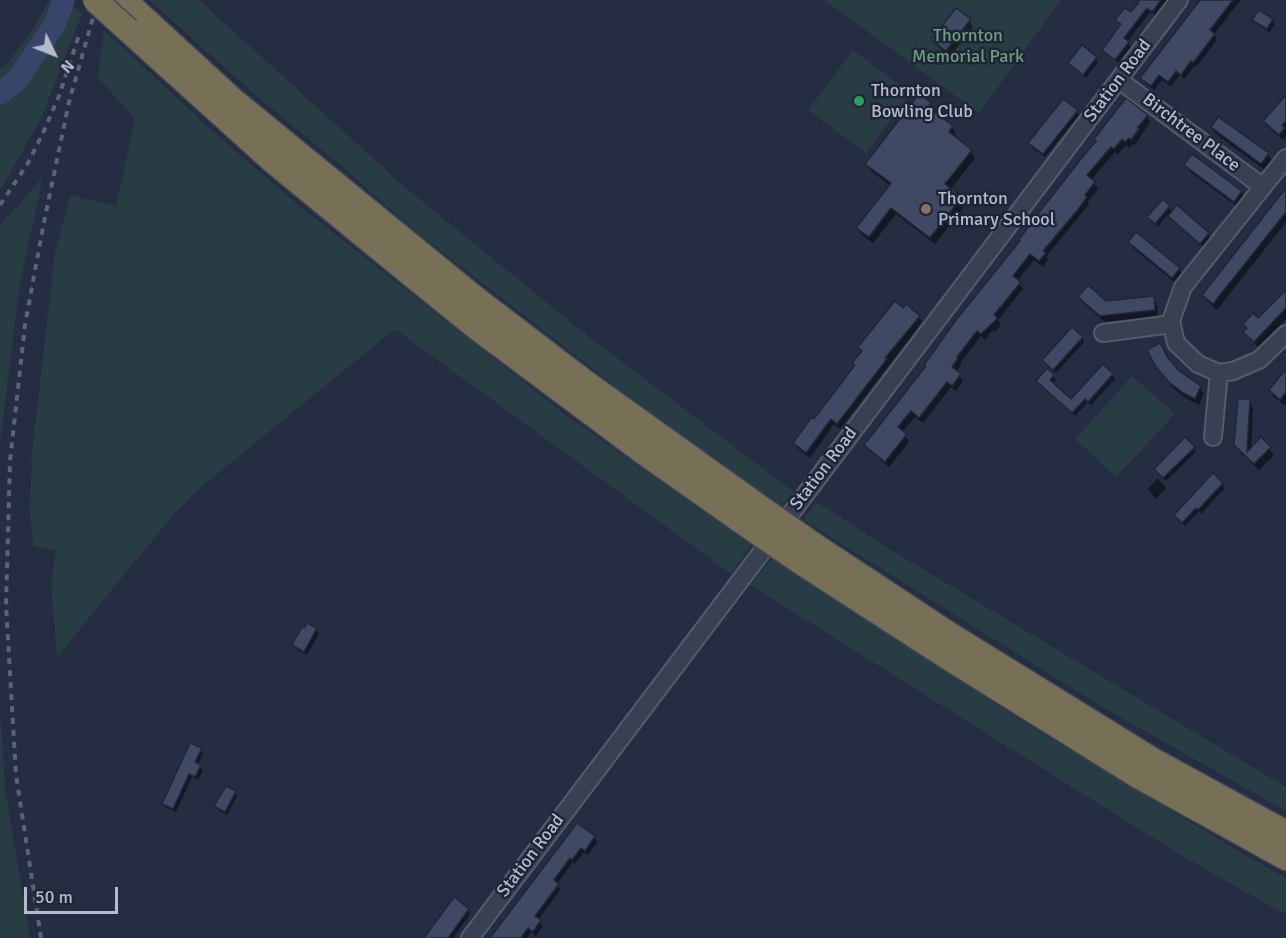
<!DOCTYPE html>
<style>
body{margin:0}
#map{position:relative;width:1286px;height:938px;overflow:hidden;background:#252d42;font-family:Signika,sans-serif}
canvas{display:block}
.north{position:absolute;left:24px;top:24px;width:60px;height:60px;-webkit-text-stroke:4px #1e2537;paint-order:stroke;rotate:133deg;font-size:16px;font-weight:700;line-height:24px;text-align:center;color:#b6bbcc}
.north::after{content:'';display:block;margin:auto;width:21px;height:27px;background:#b6bbcc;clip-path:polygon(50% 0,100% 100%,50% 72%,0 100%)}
.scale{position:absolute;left:24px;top:887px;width:94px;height:27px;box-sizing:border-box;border:3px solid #b6bbcc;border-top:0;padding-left:8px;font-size:18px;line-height:21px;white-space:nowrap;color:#b6bbcc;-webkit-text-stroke:4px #1e2537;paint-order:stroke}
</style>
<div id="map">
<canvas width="1286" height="938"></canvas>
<div class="north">N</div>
<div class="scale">50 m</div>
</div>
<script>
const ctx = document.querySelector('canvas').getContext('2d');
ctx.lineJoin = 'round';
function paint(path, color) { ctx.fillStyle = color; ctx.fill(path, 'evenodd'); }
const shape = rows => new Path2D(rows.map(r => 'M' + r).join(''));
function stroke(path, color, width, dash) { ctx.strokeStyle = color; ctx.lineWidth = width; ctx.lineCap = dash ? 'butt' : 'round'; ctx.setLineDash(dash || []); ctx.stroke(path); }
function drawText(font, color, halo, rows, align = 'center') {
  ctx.font = font + ' Signika,sans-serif'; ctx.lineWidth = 5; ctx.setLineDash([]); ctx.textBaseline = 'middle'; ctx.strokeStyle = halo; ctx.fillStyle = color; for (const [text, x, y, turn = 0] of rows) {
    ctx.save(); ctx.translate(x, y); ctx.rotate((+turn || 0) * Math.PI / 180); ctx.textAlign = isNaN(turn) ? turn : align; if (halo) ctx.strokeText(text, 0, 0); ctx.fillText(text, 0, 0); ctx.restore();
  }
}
paint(shape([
 [49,0,65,0,82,14,41,119,0,191,0,69,6,65,34,27],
 [149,0,199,0,406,188,583,332,794,492,781,506,624,393,414,230,339,164,254,94],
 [824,0,1061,0,979,113],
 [104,30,217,135,302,208,566,415,751,545,731,574,395,329,195,492,169,520,57,657,51,584,56,551,33,546,30,509,32,452,55,253,70,195,116,206,135,118,98,78],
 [853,50,911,93,866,153,808,110],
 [43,177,19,289,0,445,0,225],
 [1132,376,1175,414,1116,477,1075,439],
 [817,502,878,542,1286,787,1286,811,1106,709,803,520],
 [772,558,1024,722,1237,850,1286,878,1286,915,1177,853,750,585],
 [0,707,5,788,30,938,0,938]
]), '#273c43');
paint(shape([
 [1142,0,1167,0,1155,15,1150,12,1127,42,1131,47,1118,63,1104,50,1122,26,1117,20,1131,15],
 [1201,0,1241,0,1214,34,1217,40,1196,67,1195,65,1184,79,1180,75,1171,86,1162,80,1154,90,1145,83,1142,78],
 [969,20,973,27,950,57,937,46,933,40],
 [1254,20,1272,20,1275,24,1269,32,1257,24],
 [1096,58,1098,62,1086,78,1070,63],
 [1286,96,1286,136,1283,140,1268,127,1264,121],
 [928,104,924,113,931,105,933,111,932,112,952,127,956,134,954,138,971,151,975,158,950,190,961,198,965,205,935,244,896,214,873,243,862,235,858,228,891,186,871,171,867,164],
 [1077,111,1079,115,1045,157,1032,148,1030,144],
 [1147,116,1150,122,1135,145,1133,144,1129,148,1126,145,1118,154,1115,152,1091,180,1098,189,1088,202,1089,204,1046,257,1048,260,1043,267,1034,260,1017,281,1023,289,998,320,1001,325,995,332,993,330,985,340,981,336,960,363,961,365,956,372,963,381,956,391,951,387,923,423,915,417,902,432,909,442,889,467,870,451,866,445,1083,160],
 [1212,127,1268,154,1272,161,1265,170,1216,134],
 [1186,165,1241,192,1245,199,1239,208,1190,172],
 [1286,191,1286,222,1217,310,1208,302,1204,296],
 [1169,207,1172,212,1177,207,1208,234,1211,238,1203,247,1172,220,1168,214,1158,227,1151,222,1149,218],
 [1130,242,1179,269,1183,275,1177,284,1134,249],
 [1286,292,1286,319,1258,347,1245,332,1248,330,1244,324,1257,320],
 [1080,297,1105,303,1153,298,1157,304,1158,317,1105,322,1084,304],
 [904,310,919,317,922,322,840,429,834,424,810,458,798,449,794,443,815,421,856,367,863,353,860,347],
 [1082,338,1084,342,1056,373,1047,365,1044,360],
 [1149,350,1168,361,1178,372,1200,387,1204,394,1199,405,1187,399,1174,389,1162,374],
 [1286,372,1286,403,1284,405,1274,397,1270,391],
 [1112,375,1115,379,1091,405,1088,402,1075,416,1037,381,1053,376,1056,380,1052,384,1071,401],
 [1249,401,1253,408,1251,450,1261,439,1274,455,1259,470,1240,452,1236,444],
 [1194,447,1196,452,1166,481,1158,473,1155,469],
 [1213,476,1225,488,1201,514,1199,511,1185,526,1176,516],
 [1158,478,1166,488,1156,499,1148,489],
 [307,625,316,629,319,634,307,655,296,649,294,645],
 [201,749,203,753,198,765,203,770,198,780,192,777,176,812,166,808,164,804],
 [234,792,237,796,227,815,219,811,216,806],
 [577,825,594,837,597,842,588,855,584,852,575,864,573,862,557,884,560,890,538,920,543,926,536,936,531,932,527,938,491,938],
 [468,910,470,914,453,938,426,938]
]), '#0007');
stroke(shape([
 [0,94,16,81,54,26,64,0]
]), '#38456a', 22);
const building = shape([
 [1136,0,1161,0,1152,12,1147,8,1124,38,1129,42,1115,60,1102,50,1121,24,1115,20,1125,8,1131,12,1139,2,1136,0],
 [1200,0,1233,0,1210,30,1215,34,1193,63,1191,61,1181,75,1176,71,1168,82,1159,75,1151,86,1140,78,1200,0],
 [956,8,971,19,946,51,931,40,956,8],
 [1259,10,1273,19,1267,29,1252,20,1259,10],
 [1082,45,1097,57,1083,75,1068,63,1082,45],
 [919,94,931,103,928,107,953,126,949,132,972,150,945,184,962,197,930,238,891,208,869,237,856,228,891,183,865,164,919,94],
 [1286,95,1286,121,1282,125,1285,128,1279,135,1263,121,1286,95],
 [1126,98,1148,115,1137,128,1139,129,1131,140,1129,138,1125,142,1122,139,1114,149,1111,147,1087,175,1095,182,1085,195,1087,197,1076,212,1043,251,1046,253,1039,261,1030,254,1013,276,1021,282,994,315,998,318,981,334,977,331,957,357,958,358,952,367,961,374,952,386,947,382,919,418,911,411,898,427,907,434,885,462,864,445,926,366,924,365,956,320,1020,241,1019,240,1034,219,1081,159,1096,141,1094,139,1126,98],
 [1063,99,1078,110,1043,154,1028,143,1063,99],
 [1218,117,1269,153,1261,164,1211,127,1218,117],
 [1192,154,1242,191,1234,202,1184,165,1192,154],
 [1286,188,1286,212,1213,304,1202,295,1286,188],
 [1163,199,1170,206,1155,224,1147,217,1163,199],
 [1177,205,1209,233,1200,244,1168,216,1177,205],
 [1136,232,1180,268,1172,278,1128,242,1136,232],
 [1088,285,1106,301,1154,296,1155,310,1100,316,1078,297,1088,285],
 [1286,290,1286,308,1254,342,1243,332,1247,328,1243,324,1253,313,1258,318,1286,290],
 [895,301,903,308,906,304,920,316,885,358,887,359,837,424,831,419,806,453,793,443,812,417,814,419,855,365,852,363,862,351,858,347,895,301],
 [1072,327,1083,337,1053,370,1042,360,1072,327],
 [1160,343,1168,358,1179,371,1201,386,1195,399,1182,392,1169,382,1156,367,1147,350,1160,343],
 [1103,364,1113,374,1088,402,1085,399,1072,413,1036,381,1047,368,1054,375,1050,380,1071,399,1103,364],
 [1286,369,1286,392,1280,400,1269,390,1286,369],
 [1238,399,1250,399,1247,452,1261,437,1271,447,1254,464,1234,445,1238,399],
 [1185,437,1195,447,1163,478,1154,469,1185,437],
 [1213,473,1223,483,1198,510,1196,508,1182,523,1174,515,1213,473],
 [307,623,317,628,304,652,292,645,302,627,304,628,307,623],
 [190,743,202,748,195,762,201,765,195,777,189,774,173,809,162,804,190,743],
 [226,786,236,791,225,812,214,806,226,786],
 [577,823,595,836,585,851,581,848,572,860,570,858,554,880,559,884,535,916,541,920,533,932,528,928,521,938,490,938,577,823],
 [454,897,469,909,448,938,424,938,454,897]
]);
paint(building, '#404963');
stroke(building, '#202739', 1.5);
const minor = shape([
 [1119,80,1263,187],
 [1286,158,1183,287,1171,321,1176,343,1198,364,1219,373,1233,371,1259,360,1286,334],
 [1103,333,1172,324],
 [1213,437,1219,373],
 [470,938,1179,0]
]);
const highway = shape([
 [124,0,234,101,475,298,585,382,754,503],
 [128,30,274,162,419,281,477,328,643,452,738,519],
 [820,549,952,636,1151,759,1286,833],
 [805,565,944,655,1138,776,1286,858]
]);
stroke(minor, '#545b6c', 20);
stroke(highway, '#414859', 27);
stroke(minor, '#394052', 16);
stroke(highway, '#787056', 24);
stroke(shape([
 [0,205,28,163,43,133,59,96,80,32],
 [41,938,16,775,6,605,10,461,25,325,43,227,69,102,98,0]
]), '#5b6379', 4, [6, 6]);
const highwayBridge = shape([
 [95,0,128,30],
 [754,503,820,549],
 [738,519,805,565]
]);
stroke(highwayBridge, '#414859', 27, []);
stroke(highwayBridge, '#787056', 24);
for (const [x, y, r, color] of [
 [859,101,6,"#2e9e5b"],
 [926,209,6,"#8d6e63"]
]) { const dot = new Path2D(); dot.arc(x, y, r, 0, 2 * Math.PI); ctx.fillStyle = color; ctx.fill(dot); stroke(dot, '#1e2537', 2); }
drawText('18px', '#6c9e7f', '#1e2537', [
 ["Thornton",968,36],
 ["Memorial Park",968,57]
]);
drawText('18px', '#b6bbcc', '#1e2537', [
 ["Station Road",1118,81,-53],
 ["Birchtree Place",1191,133,37],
 ["Station Road",824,469,-53],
 ["Station Road",531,856,-53]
]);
drawText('18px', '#b6bbcc', '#1e2537', [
 ["Thornton",871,91],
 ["Bowling Club",871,112],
 ["Thornton",938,199],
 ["Primary School",938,220]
], 'left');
</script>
